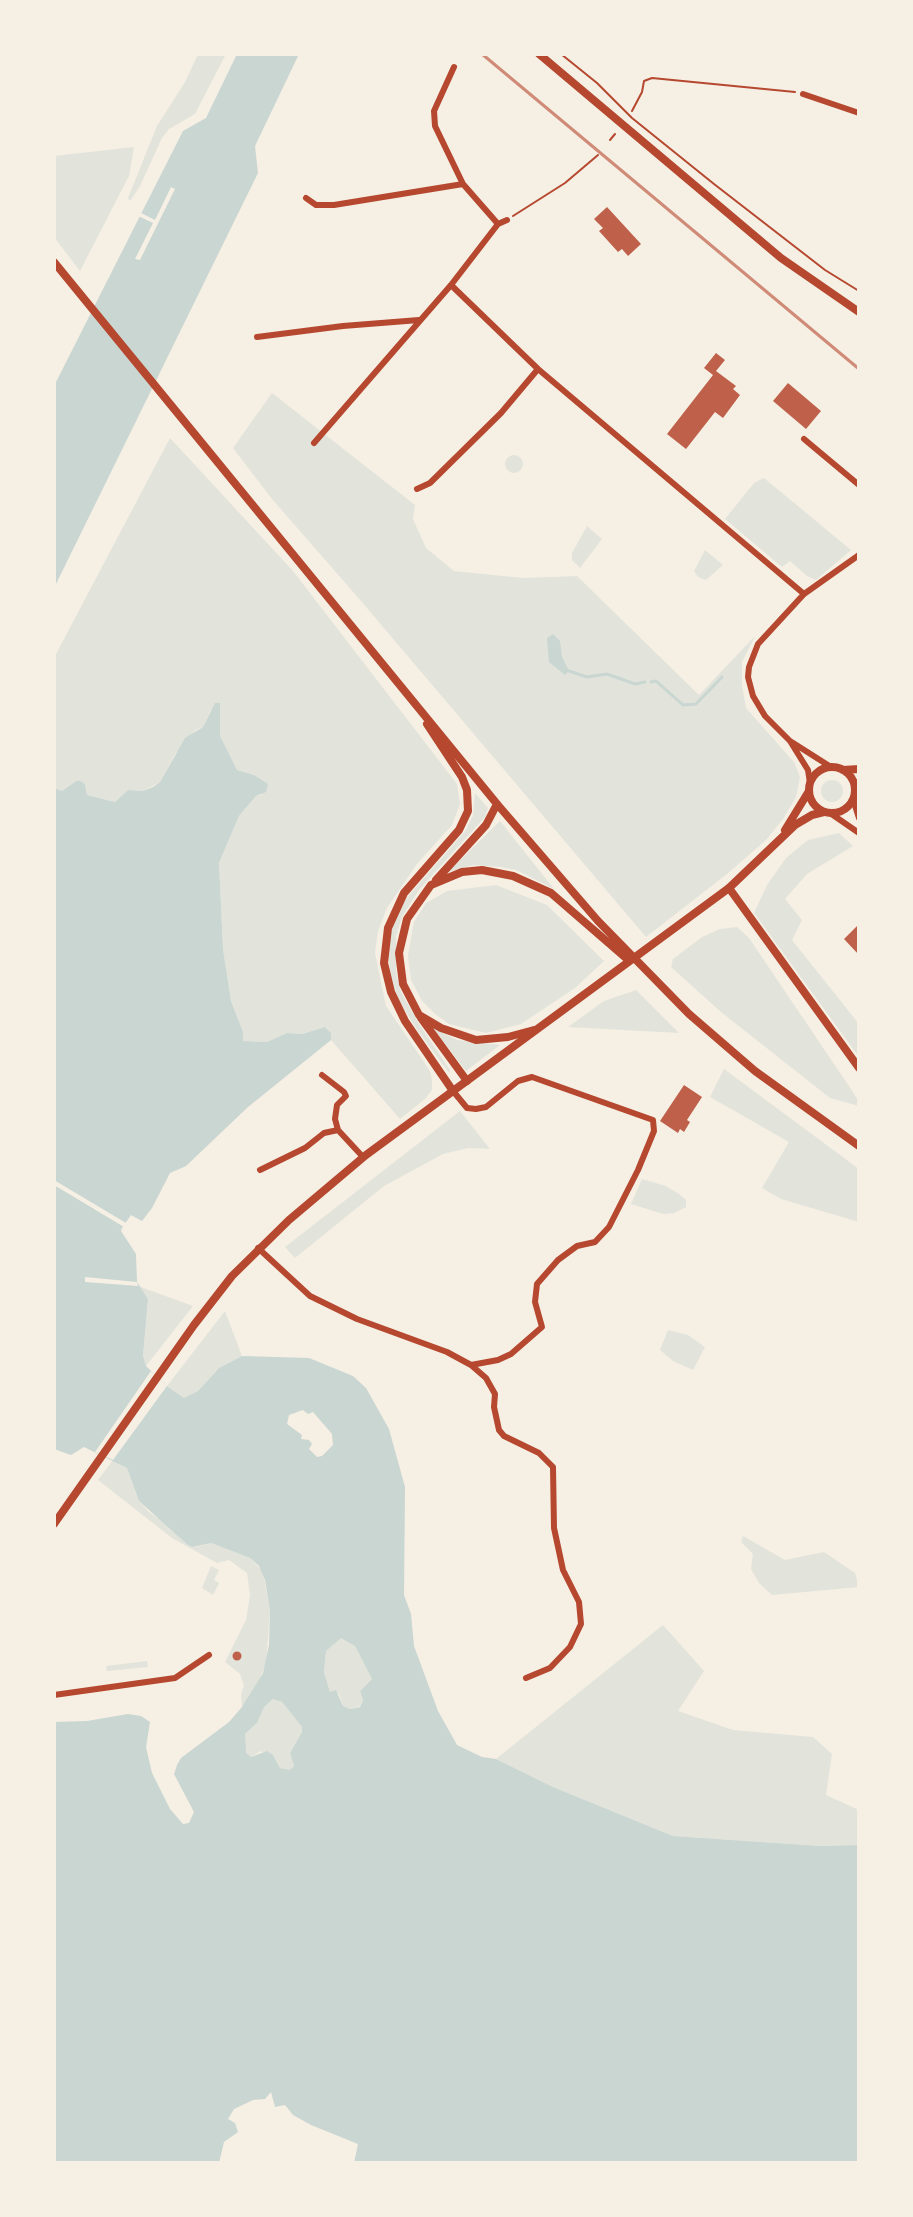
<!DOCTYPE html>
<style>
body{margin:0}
#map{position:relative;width:913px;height:2217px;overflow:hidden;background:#f6efe4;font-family:"Archivo Narrow",sans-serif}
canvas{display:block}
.frame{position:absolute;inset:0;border:56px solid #f6efe4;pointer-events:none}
</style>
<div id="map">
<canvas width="913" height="2217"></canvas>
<div class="frame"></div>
</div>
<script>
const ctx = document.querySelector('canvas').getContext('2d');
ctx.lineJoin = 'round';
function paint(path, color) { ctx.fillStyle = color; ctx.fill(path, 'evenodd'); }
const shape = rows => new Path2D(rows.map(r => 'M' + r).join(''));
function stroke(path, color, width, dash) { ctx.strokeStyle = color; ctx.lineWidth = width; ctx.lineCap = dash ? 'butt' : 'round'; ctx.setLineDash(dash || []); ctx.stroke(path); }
paint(shape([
 [198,54,226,54,195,114,169,129,162,138,140,186,130,201,128,198,157,126,185,82],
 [134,147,129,176,80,271,54,237,54,156],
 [272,393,415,505,413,519,426,548,454,571,523,578,577,576,699,695,755,636,742,662,742,685,746,708,794,762,800,777,796,797,783,819,766,840,727,874,646,937,361,601,272,499,233,448],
 [170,438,293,571,457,784,460,804,452,825,417,864,387,908,378,931,375,953,386,1006,430,1071,432,1080,432,1090,425,1099,400,1119,331,1040,331,1033,325,1027,302,1034,287,1033,267,1042,243,1041,243,1032,231,1001,223,949,219,863,239,816,256,796,262,795,254,775,237,770,226,750,220,736,220,703,211,710,203,727,196,730,175,754,160,782,143,791,128,790,115,802,87,795,85,784,76,781,62,791,54,788,55,656],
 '505 464a9 9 0 1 1 18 0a9 9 0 1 1-18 0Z',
 [764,478,851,550,816,580,807,576,790,561,782,567,725,519,754,483],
 [587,526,602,539,580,568,572,560,572,553],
 [705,550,723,565,706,580,698,577,694,571],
 '821 791a11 11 0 1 1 22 0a11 11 0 1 1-22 0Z',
 [475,793,488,808,485,817,419,890,402,917,396,936,396,972,401,992,419,1024,450,1070,449,1073,415,1027,398,998,390,973,388,944,394,922,403,902,466,830,473,815],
 [500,821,554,889,516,870,501,867,474,865,448,872],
 [839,833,853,846,807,874,785,899,802,920,792,940,859,1024,859,1057,754,913,767,885,786,858,808,840],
 [496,885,547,905,604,961,575,988,521,1024,486,1033,449,1024,435,1014,422,1001,411,980,408,955,414,922,426,903,447,891],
 [737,927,749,938,859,1101,859,1106,830,1098,721,1012,671,967,673,959,702,937,720,929],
 [636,990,679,1033,568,1027,604,1001],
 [433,1028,457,1040,500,1045,466,1071],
 [724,1069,859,1169,859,1222,781,1199,762,1188,789,1142,710,1097],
 [460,1111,490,1149,468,1148,443,1154,384,1186,295,1258,285,1247],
 [642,1179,666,1186,679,1194,686,1200,686,1207,674,1213,663,1214,631,1204],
 [138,1286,193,1306,146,1366,143,1357,148,1299],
 [225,1311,242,1356,219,1368,198,1391,184,1398,167,1386],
 [668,1330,688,1335,705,1347,693,1370,673,1361,660,1350],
 [113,1460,127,1468,139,1501,149,1512,170,1526,188,1545,196,1547,211,1543,250,1558,263,1572,270,1611,266,1664,253,1693,242,1707,241,1694,244,1686,240,1674,225,1662,246,1620,250,1595,247,1573,229,1560,217,1563,172,1538,98,1480],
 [743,1536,785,1560,824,1552,855,1573,859,1587,772,1595,759,1583,751,1569,753,1554,741,1542],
 [211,1566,219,1570,214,1580,219,1583,213,1595,202,1588],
 [663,1625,704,1671,678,1711,733,1730,813,1737,832,1754,826,1795,859,1810,859,1845,820,1846,673,1836,553,1787,496,1759],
 [341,1637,355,1646,372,1679,360,1691,363,1700,360,1706,350,1709,343,1706,339,1694,330,1692,324,1672,326,1651],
 [147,1661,148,1667,107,1671,106,1666],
 [273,1699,282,1702,302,1727,302,1732,290,1753,294,1766,290,1771,280,1768,276,1760,261,1751,251,1757,245,1753,245,1734,257,1723,264,1707]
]), '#e2e4dc');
paint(shape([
 [237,54,299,54,255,146,258,173,54,588,54,386,183,131,206,118],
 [553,634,560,641,562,657,569,671,565,675,549,662,547,638],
 [215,703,220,703,220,736,237,770,254,775,268,784,266,792,256,796,239,816,219,863,223,949,231,1001,243,1032,243,1041,267,1042,287,1033,302,1034,325,1027,331,1033,331,1040,248,1107,186,1166,170,1173,152,1208,142,1221,131,1215,122,1228,121,1231,136,1254,137,1282,148,1299,143,1356,146,1366,167,1386,184,1398,198,1391,219,1368,242,1356,309,1358,353,1376,366,1388,389,1429,405,1487,404,1595,411,1614,414,1646,438,1711,457,1745,482,1757,496,1759,553,1787,673,1836,820,1846,859,1845,859,2163,354,2163,358,2144,311,2125,293,2115,285,2105,275,2107,271,2092,265,2099,253,2100,234,2109,228,2119,235,2123,238,2132,224,2142,219,2163,54,2163,54,1722,87,1721,128,1714,141,1716,150,1722,146,1747,152,1773,170,1809,183,1824,189,1823,194,1812,174,1774,177,1765,181,1758,229,1722,242,1707,263,1673,269,1645,270,1611,265,1580,259,1566,250,1558,211,1543,193,1547,188,1545,139,1501,127,1468,84,1447,71,1455,54,1449,54,788,62,791,76,781,80,781,85,784,87,795,115,802,128,790,143,791,153,787,160,782,185,738,203,727],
 [303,1410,308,1414,313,1412,332,1434,333,1445,322,1456,317,1457,309,1449,312,1444,309,1440,301,1439,302,1435,287,1424,289,1415],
 [341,1638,355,1646,372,1679,360,1691,363,1700,360,1707,350,1709,343,1706,336,1690,330,1692,324,1672,326,1651],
 [273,1699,282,1702,302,1727,302,1732,290,1753,294,1766,290,1770,280,1768,273,1755,267,1751,251,1757,246,1753,245,1734,257,1723,264,1707]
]), '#c9d6d2');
paint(shape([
 [171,187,175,189,140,260,135,259,153,223,136,215,137,211,155,220],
 [54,1180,126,1223,124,1227,54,1185],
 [85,1277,137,1282,138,1286,85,1282],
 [151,1371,167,1386,113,1460,95,1452]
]), '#f6efe4');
stroke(shape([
 [569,671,587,677,607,674,635,684,645,682],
 [651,682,656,681,683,705,696,704,722,677]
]), '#c9d6d2', 3);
paint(shape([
 [607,207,641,244,628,256,622,249,618,252,599,231,603,228,594,219],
 [716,353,725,360,716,371,736,386,733,389,740,395,723,418,715,412,686,449,667,434,713,375,704,368],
 [788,383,821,411,806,429,773,401],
 [859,924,859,955,844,939],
 [684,1085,702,1097,687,1120,690,1122,684,1132,680,1129,678,1133,660,1121],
 '232.5 1656a4.5 4.5 0 1 1 9 0a4.5 4.5 0 1 1-9 0Z'
]), '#bf614a');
stroke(shape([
 [561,54,597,83,632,118,714,184,825,270,859,291],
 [632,111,642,92,644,81,652,78,795,92],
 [610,140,615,134],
 [513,216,565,183,598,155]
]), '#b5482f', 2);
stroke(shape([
 [454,67,434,111,435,126,463,184],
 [803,94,859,113],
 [306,198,316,205,334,205,463,184,498,224],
 [451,285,538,369,804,594],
 [257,337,343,326,419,320],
 [804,439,859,485],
 [314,443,451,285,498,224,507,220],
 [417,489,430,483,501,413,538,369],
 [790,741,808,770,810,783],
 [831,767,790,741,765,716,753,696,748,677,749,667,758,644,804,594,859,555],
 [853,799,859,818],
 [830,813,859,833],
 [322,1075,344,1092,346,1096,337,1105,335,1119,338,1130,363,1157],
 [453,1091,467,1108,476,1109,486,1107,518,1081,532,1077,653,1120,654,1131,638,1170,609,1227,595,1242,577,1246,558,1260,537,1284,535,1302,542,1327,511,1354,498,1360,471,1365],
 [260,1170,305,1148,324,1133,338,1130],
 [258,1248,310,1296,357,1319,447,1352,471,1365,486,1378,495,1394,494,1407,499,1430,504,1436,539,1453,553,1467,554,1528,563,1570,579,1602,581,1624,570,1647,550,1668,526,1678],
 [54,1695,175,1678,209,1655]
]), '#b5482f', 6);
stroke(shape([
 '809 790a23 23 0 1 1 46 0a23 23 0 1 1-46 0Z',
 [843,770,859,769],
 [785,830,809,791],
 [54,1524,194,1325,232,1276,289,1220,366,1155,729,888,795,825,812,815,824,812]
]), '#b5482f', 8);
stroke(shape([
 [539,54,781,258,859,312],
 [54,262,497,804,598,921,689,1014,755,1071,859,1146],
 [427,724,462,777,467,790,468,811,459,830,404,893,388,928,384,963,391,992,405,1021,453,1091],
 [436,880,486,825,497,804],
 [729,888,859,1068],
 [421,1018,467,1081],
 [534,1030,508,1037,476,1040,441,1028,419,1015,403,984,399,953,407,919,431,885,462,872,482,870,513,876,551,893,626,958]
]), '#b5482f', 8);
stroke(shape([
 [482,54,859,369]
]), '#cf8b77', 3);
</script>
